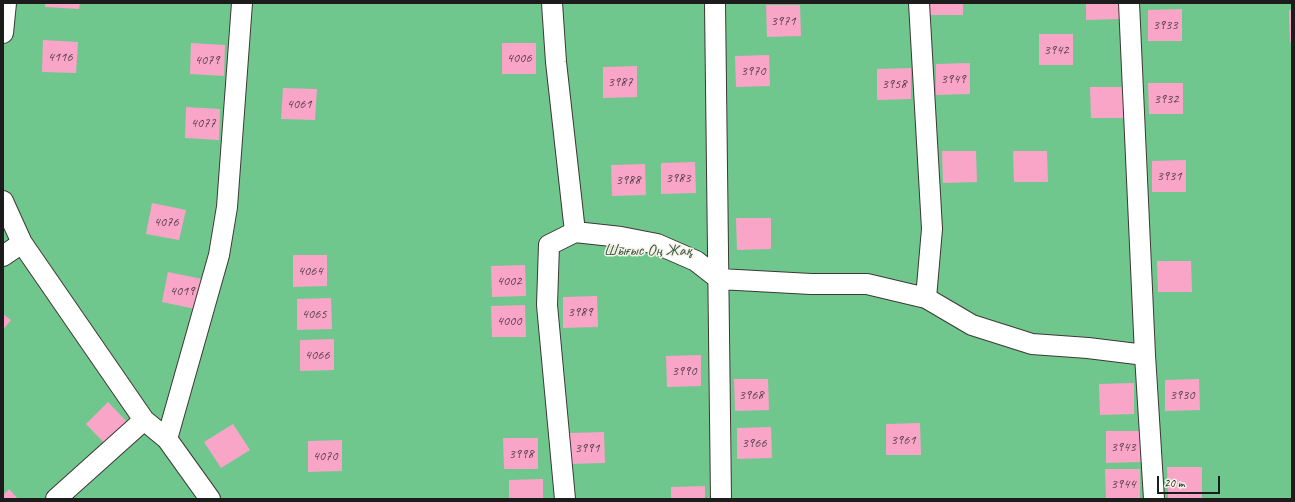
<!DOCTYPE html>
<meta charset="utf-8">
<style>
body{margin:0}
#map{position:relative;width:1295px;height:502px;overflow:hidden;background:#f2debf;font-family:Caveat,sans-serif}
canvas{display:block}
.frame{position:absolute;inset:0;border:4px solid #1c1c1c;pointer-events:none}
.scale{position:absolute;left:1157px;top:476px;width:63px;height:18px;box-sizing:border-box;border:2px solid #1c1c1c;border-top:0;padding-left:5px;font-size:12px;line-height:14px;white-space:nowrap;color:#1c1c1c;-webkit-text-stroke:3px #f7f3e8;paint-order:stroke}
</style>
<div id="map">
<canvas width="1295" height="502"></canvas>
<div class="frame"></div>
<div class="scale">20 m</div>
</div>
<script>
const ctx = document.querySelector('canvas').getContext('2d');
ctx.lineJoin = 'round';
function paint(path, color) { ctx.fillStyle = color; ctx.fill(path, 'evenodd'); }
const shape = rows => new Path2D(rows.map(r => 'M' + r).join(''));
function stroke(path, color, width, dash) { ctx.strokeStyle = color; ctx.lineWidth = width; ctx.lineCap = dash ? 'butt' : 'round'; ctx.setLineDash(dash || []); ctx.stroke(path); }
function drawText(font, color, halo, rows, align = 'center') {
  ctx.font = font + ' Caveat,sans-serif'; ctx.lineWidth = 3; ctx.setLineDash([]); ctx.textBaseline = 'middle'; ctx.strokeStyle = halo; ctx.fillStyle = color; for (const [text, x, y, turn = 0] of rows) {
    ctx.save(); ctx.translate(x, y); ctx.rotate((+turn || 0) * Math.PI / 180); ctx.textAlign = isNaN(turn) ? turn : align; if (halo) ctx.strokeText(text, 0, 0); ctx.fillText(text, 0, 0); ctx.restore();
  }
}
paint(shape([
 [3,3,1292,3,1292,499,3,499]
]), '#70c78d');
paint(shape([
 [45,3,80,3,79,9,45,7],
 [929,3,963,3,963,15,929,15],
 [1086,3,1120,3,1120,19,1086,20],
 [766,5,800,5,801,36,767,37],
 [1182,9,1182,41,1148,41,1148,10],
 [1289,10,1292,10,1292,42,1290,42],
 [1039,34,1073,34,1073,65,1039,65],
 [43,40,78,42,76,73,42,72],
 [191,43,225,45,224,76,190,74],
 [502,43,536,43,536,74,502,74],
 [769,55,770,86,736,87,735,56],
 [970,63,970,94,936,95,936,64],
 [637,66,637,97,603,98,603,67],
 [911,68,911,99,877,100,877,69],
 [1148,83,1183,83,1183,114,1149,114],
 [1090,87,1125,87,1125,118,1091,118],
 [283,88,317,89,315,120,281,119],
 [186,107,220,109,219,140,185,138],
 [942,151,976,151,977,182,943,183],
 [1013,151,1047,151,1048,182,1014,182],
 [1186,160,1186,192,1152,192,1152,161],
 [695,162,696,193,661,194,661,163],
 [645,164,646,195,612,196,611,165],
 [152,203,186,210,179,240,146,234],
 [736,218,771,218,771,249,737,250],
 [293,255,327,255,327,286,293,287],
 [1157,261,1191,261,1192,292,1158,292],
 [525,265,526,296,492,297,491,266],
 [168,272,202,279,195,309,162,302],
 [597,296,598,327,563,328,563,297],
 [331,298,332,329,297,330,297,299],
 [525,305,526,337,492,337,491,306],
 [3,314,11,320,3,330],
 [334,339,334,370,300,371,300,340],
 [701,355,701,386,667,387,666,356],
 [734,379,768,379,769,410,735,411],
 [1199,379,1200,410,1165,411,1165,380],
 [1134,383,1134,414,1100,415,1099,384],
 [108,402,130,425,108,447,86,424],
 [920,423,921,455,886,455,886,424],
 [233,424,250,450,221,468,204,442],
 [771,427,772,458,737,459,737,428],
 [1106,431,1140,431,1141,462,1106,463],
 [604,432,605,463,570,464,570,433],
 [503,438,538,438,538,469,504,469],
 [342,440,342,471,308,472,308,441],
 [1167,467,1202,467,1202,498,1168,498],
 [1105,469,1140,469,1140,499,1106,499],
 [543,479,543,499,509,499,509,480],
 [705,486,705,499,671,499,671,487],
 [9,489,18,499,3,499,3,495]
]), '#f8a5c8');
const minor = shape([
 [552,3,556,62,575,232,621,237,657,244,696,261,719,279,811,284,867,284,926,298,972,325,1032,344,1088,348,1145,355],
 [715,3,721,499],
 [919,3,932,229,926,298],
 [1129,3,1145,355,1154,499],
 [3,33,6,3],
 [3,201,22,243,144,420,167,439,210,499],
 [3,256,22,243],
 [167,439,219,255,227,207,242,3],
 [56,499,144,420],
 [565,499,547,305,549,245,575,232]
]);
stroke(minor, '#3c3934', 22);
stroke(minor, '#fff', 20);
drawText('14px', '#533e47', null, [
 ["3971",783,21],
 ["3933",1165,25],
 ["3942",1056,50],
 ["4116",60,57],
 ["4006",519,58],
 ["4079",207,60],
 ["3970",753,71],
 ["3949",953,79],
 ["3987",620,82],
 ["3958",894,84],
 ["3932",1166,99],
 ["4061",299,104],
 ["4077",203,123],
 ["3931",1169,176],
 ["3983",678,178],
 ["3988",628,180],
 ["4076",166,222],
 ["4064",310,271],
 ["4002",509,281],
 ["4019",182,291],
 ["3989",580,312],
 ["4065",314,314],
 ["4000",509,321],
 ["4066",317,355],
 ["3990",684,371],
 ["3968",751,395],
 ["3930",1182,395],
 ["3961",903,440],
 ["3966",754,443],
 ["3943",1123,447],
 ["3991",587,448],
 ["3998",521,454],
 ["4070",325,456],
 ["3944",1123,484]
]);
drawText('16px', '#395844', '#f7f3e8', [
 ["Шығыс Оң Жақ",648,251]
]);
</script>
